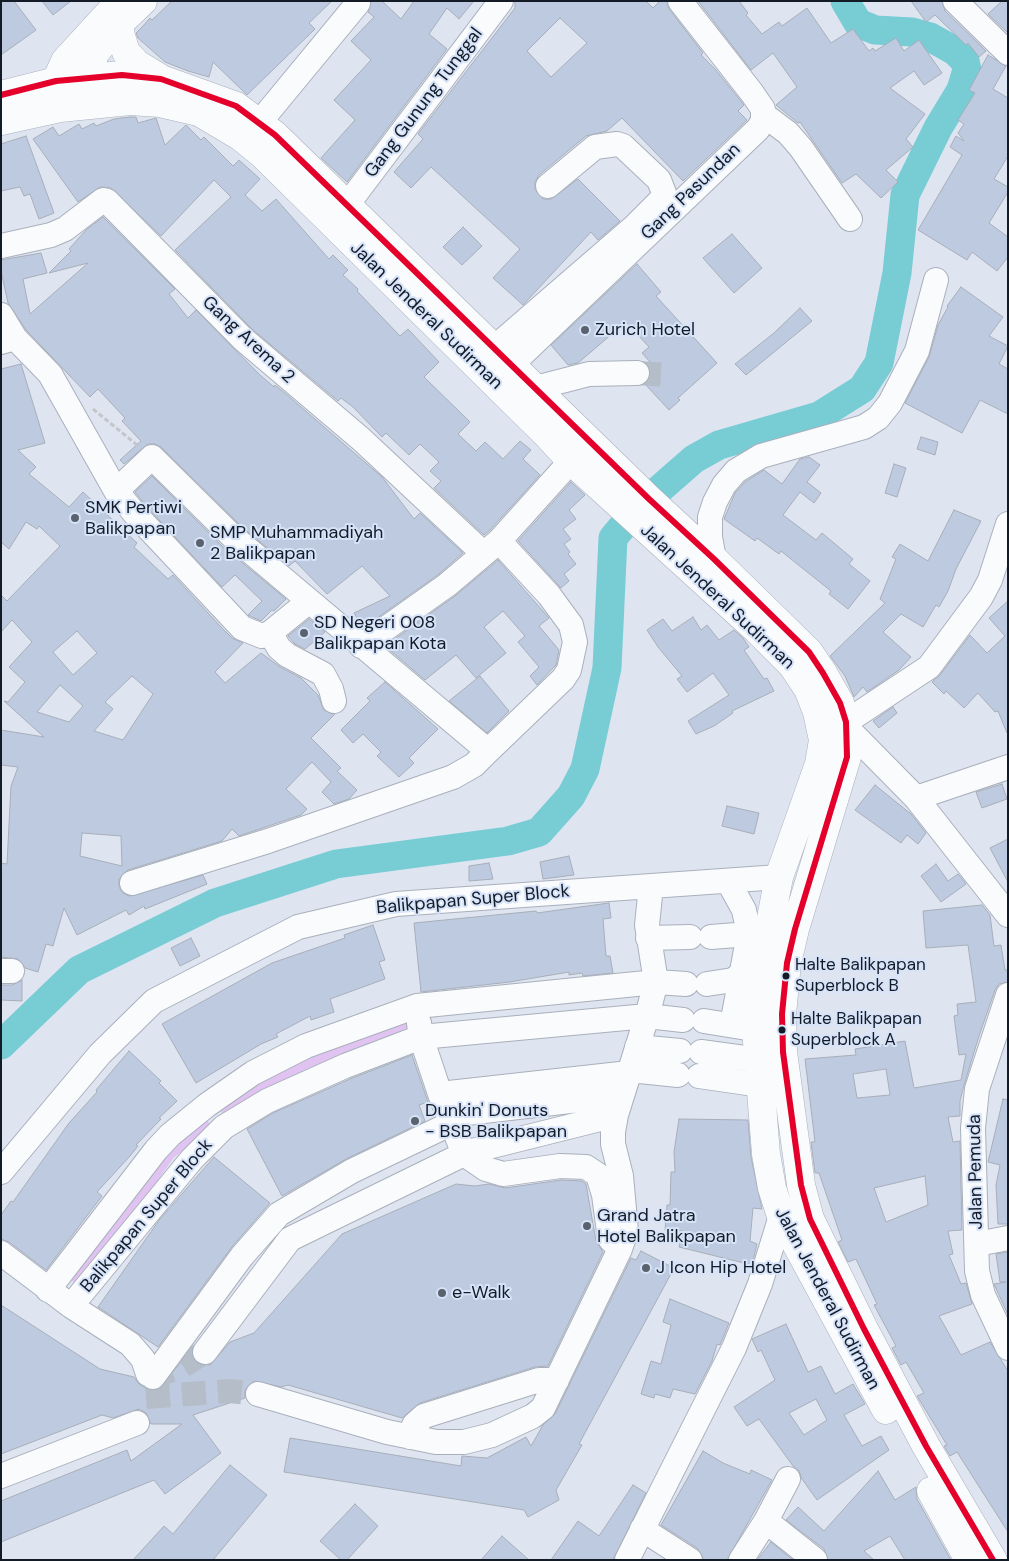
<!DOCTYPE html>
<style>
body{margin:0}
#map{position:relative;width:1009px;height:1561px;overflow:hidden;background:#dee5f1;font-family:"DM Sans",sans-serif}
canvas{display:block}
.frame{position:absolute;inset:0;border:2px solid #131b27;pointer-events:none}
</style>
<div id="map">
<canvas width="1009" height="1561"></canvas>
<div class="frame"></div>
</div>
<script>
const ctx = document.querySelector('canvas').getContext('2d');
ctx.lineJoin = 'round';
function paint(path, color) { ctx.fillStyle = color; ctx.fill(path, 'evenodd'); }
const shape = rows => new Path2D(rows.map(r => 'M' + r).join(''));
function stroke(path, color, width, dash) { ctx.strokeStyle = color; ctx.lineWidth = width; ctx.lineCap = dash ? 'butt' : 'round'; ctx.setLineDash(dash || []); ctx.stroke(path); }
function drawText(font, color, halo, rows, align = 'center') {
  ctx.font = font + ' "DM Sans",sans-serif'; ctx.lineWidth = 4; ctx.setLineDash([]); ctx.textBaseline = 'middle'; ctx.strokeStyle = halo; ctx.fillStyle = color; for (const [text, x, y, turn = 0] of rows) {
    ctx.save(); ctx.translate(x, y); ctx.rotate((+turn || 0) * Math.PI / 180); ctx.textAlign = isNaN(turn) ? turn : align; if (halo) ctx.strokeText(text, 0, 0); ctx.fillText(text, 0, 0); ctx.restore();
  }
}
paint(shape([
 [402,1012,409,1027,225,1119,217,1104],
 [201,1113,216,1131,174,1157,84,1287,68,1279]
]), '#e0c3f0');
stroke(shape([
 [1,1045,79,970,215,903,336,864,508,841,539,832,571,796,585,769,607,668,613,538,638,508,694,459,719,445,819,416,862,389,879,363,897,273,905,195,938,128,961,90,967,70,965,61,955,51,930,37,912,32,875,30,858,23,845,1]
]), '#78ccd4', 29);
const building = shape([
 [1,1,14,1,36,30,1,55,1,1],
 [42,1,71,1,53,15,42,1],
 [172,1,332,1,309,23,315,29,247,95,213,62,209,77,188,71,165,62,138,38,136,33,143,26,150,18,152,20,172,1],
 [371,1,382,1,401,19,414,1,474,1,459,19,447,8,429,34,447,49,347,182,321,158,355,120,334,100,371,60,351,41,374,17,368,12,371,1],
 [515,1,646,1,653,8,660,1,667,1,669,9,703,53,701,55,715,69,744,105,738,111,747,120,683,181,622,118,607,131,586,136,539,175,535,182,535,189,543,199,551,199,578,179,620,221,598,240,591,232,523,305,493,278,520,249,431,167,411,188,394,172,423,139,418,134,515,8,515,1],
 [560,18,587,43,551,77,527,51,560,18],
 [698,1,739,1,748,13,746,15,762,34,779,22,782,26,807,8,831,43,853,29,869,51,873,48,875,51,896,38,904,51,919,40,942,73,924,85,914,71,890,88,925,114,906,139,913,147,886,170,898,182,881,198,856,174,842,183,800,122,798,123,776,105,797,87,773,53,751,70,698,1],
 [911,1,942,1,945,11,986,51,979,57,968,43,966,45,935,15,926,22,911,1],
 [1002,1,1008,1,1008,33,988,14,1002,1],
 [988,55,1006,66,993,89,1008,98,1008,156,994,179,1008,187,1008,192,989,223,1008,237,1008,257,997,271,972,252,967,260,918,230,962,155,950,147,956,136,964,141,958,133,964,124,958,120,975,93,969,90,988,55],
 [130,117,136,117,138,123,156,118,165,145,186,125,201,140,204,137,233,166,239,160,260,179,245,195,262,211,276,199,329,259,333,255,348,270,343,275,358,289,357,291,400,336,408,329,439,362,424,377,470,422,458,434,476,451,485,442,503,459,520,441,531,450,523,459,540,475,489,531,484,535,434,488,441,481,430,471,439,462,420,444,409,455,386,433,382,437,353,407,341,398,338,401,252,329,175,250,231,197,214,180,161,236,111,188,100,187,78,202,33,139,53,127,59,136,79,124,82,129,94,123,96,126,114,119,130,117],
 [26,136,54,213,39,219,30,194,24,196,20,187,1,191,1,144,26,136],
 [103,217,175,289,169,294,188,318,196,310,260,375,274,387,275,385,286,394,382,477,414,519,420,513,463,553,439,574,363,628,354,613,390,596,362,566,327,594,295,561,289,566,241,526,161,447,155,444,148,444,124,464,120,460,141,441,122,421,125,418,98,389,90,397,26,330,8,303,1,271,1,260,41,253,47,273,23,279,30,314,88,263,49,273,71,251,69,249,86,230,103,217],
 [463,227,482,246,462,265,443,247,463,227],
 [732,234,762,268,734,293,703,258,732,234],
 [637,264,661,292,656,296,717,363,678,398,680,400,669,410,645,384,649,379,651,372,648,365,651,363,642,353,649,347,626,322,578,363,568,365,551,345,637,264],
 [961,287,1003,317,989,336,1008,346,999,364,1008,369,1008,414,980,400,962,433,905,403,929,357,938,325,948,307,947,306,961,287],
 [800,308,812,321,746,375,735,364,774,333,800,308],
 [21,364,45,443,18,450,36,467,29,474,69,507,83,492,137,543,134,547,168,579,173,575,221,627,232,638,243,643,215,672,225,683,261,653,280,667,301,678,318,695,324,710,335,714,311,738,341,768,337,771,357,790,349,799,334,804,322,792,331,782,312,762,286,789,307,809,301,815,239,836,232,829,222,841,128,870,119,879,119,887,123,893,129,896,203,875,207,884,145,909,144,906,129,915,126,910,77,935,64,908,53,946,46,944,38,972,25,968,18,959,1,957,1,863,7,864,11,786,18,767,1,765,1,730,44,737,4,701,8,702,25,682,9,667,32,642,12,620,1,632,1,595,7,601,60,546,39,526,37,529,26,522,9,549,1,542,1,369,21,364],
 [77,631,97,653,73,675,53,652,77,631],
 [132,676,153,694,123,740,94,731,113,709,105,702,132,676],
 [60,685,83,706,69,722,37,712,60,685],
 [82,833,121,836,122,866,80,856,82,833],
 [921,437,938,442,935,455,917,449,921,437],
 [809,457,820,465,807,482,821,493,814,503,800,492,783,515,816,540,822,533,853,559,849,564,870,581,848,609,829,594,831,591,781,551,779,554,757,538,755,541,724,519,735,493,745,482,764,470,782,484,800,459,809,457],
 [894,464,906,468,897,497,885,493,894,464],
 [152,476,222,546,286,599,274,611,272,610,261,621,250,616,248,615,262,601,235,575,222,587,146,506,135,492,152,476],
 [571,482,585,495,569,510,576,519,563,529,571,539,564,544,570,552,568,554,576,564,564,574,569,581,561,588,518,541,571,482],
 [954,510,981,521,956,569,948,591,939,607,936,605,923,627,901,614,883,632,911,657,899,670,867,692,863,687,854,697,845,676,830,656,885,603,880,599,896,559,892,557,900,544,928,561,954,510],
 [498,560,549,618,539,626,559,650,556,665,537,685,530,676,539,667,518,642,525,636,503,611,484,627,506,653,476,678,456,655,425,680,385,646,455,596,498,560],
 [1008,601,1008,733,1007,733,998,711,995,712,978,693,964,708,946,691,944,694,932,682,940,675,970,635,987,653,1005,636,989,618,1008,601],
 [693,617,701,630,707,625,719,640,734,630,743,638,749,647,744,650,764,679,767,678,774,691,732,711,733,713,714,726,696,734,688,721,729,695,713,673,687,692,677,679,682,676,658,647,647,630,663,619,672,631,693,617],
 [309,619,325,632,305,649,295,644,288,636,309,619],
 [480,676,509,711,487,733,449,701,480,676],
 [385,682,438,729,409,758,414,763,399,777,377,756,381,752,363,734,353,743,341,730,370,701,367,698,385,682],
 [893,707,897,713,879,728,873,721,893,707],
 [1002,784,1007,799,982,808,976,792,1002,784],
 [875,785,911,814,926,833,918,844,907,835,901,843,855,810,875,785],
 [727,806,759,813,754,834,722,826,727,806],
 [1008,839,1008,882,990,848,1008,839],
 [569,856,574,875,543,879,540,862,569,856],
 [489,863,493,879,469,881,469,866,489,863],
 [936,864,948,881,958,874,966,884,941,902,921,876,936,864],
 [609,903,611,918,603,919,606,956,610,956,613,973,583,976,582,973,569,975,569,972,510,982,421,992,414,923,536,911,537,913,609,903],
 [982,905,990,915,994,946,1001,945,1005,970,1008,970,1008,982,999,984,995,990,979,1036,964,1085,960,1101,960,1116,948,1117,953,1142,960,1141,962,1230,948,1231,953,1254,949,1255,961,1284,966,1283,972,1304,939,1316,961,1355,990,1342,1008,1371,1008,1532,957,1452,950,1456,944,1446,947,1445,917,1396,924,1393,906,1362,901,1365,892,1348,896,1346,874,1305,877,1304,856,1259,848,1262,838,1242,842,1240,819,1173,815,1173,811,1142,815,1142,805,1059,856,1055,855,1049,905,1041,914,1088,961,1080,966,1054,959,1055,954,1016,958,1015,957,1004,976,1002,968,945,926,948,923,911,982,905],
 [886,1069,890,1095,857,1098,853,1074,886,1069],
 [925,1176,928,1205,886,1222,874,1188,925,1176],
 [373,925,385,960,379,962,385,979,330,999,334,1012,311,1020,310,1016,276,1034,278,1037,261,1044,196,1083,162,1024,272,963,345,938,344,935,373,925],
 [191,938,200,956,180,966,171,948,191,938],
 [22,980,22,1001,1,1000,1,985,12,985,22,980],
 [129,1051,161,1081,159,1083,177,1101,159,1118,161,1119,136,1145,138,1146,130,1156,97,1192,102,1196,46,1270,9,1242,1,1239,1,1215,11,1201,13,1202,69,1123,97,1092,96,1090,129,1051],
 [412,1055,428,1102,419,1105,425,1121,346,1159,282,1196,247,1129,273,1113,350,1079,412,1055],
 [1003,1099,1008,1100,1008,1224,998,1224,996,1185,1000,1165,988,1162,1003,1099],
 [679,1119,748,1120,751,1157,762,1209,753,1208,750,1241,757,1244,752,1265,679,1247,683,1231,665,1230,667,1205,670,1205,671,1172,675,1172,674,1152,679,1119],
 [214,1157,270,1203,231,1248,158,1347,98,1307,160,1219,214,1157],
 [561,1180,582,1181,586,1184,596,1241,603,1252,548,1366,535,1367,420,1403,402,1418,288,1385,281,1387,254,1381,245,1390,245,1398,193,1415,221,1453,165,1494,154,1480,1,1542,1,1501,127,1450,131,1461,182,1424,151,1424,146,1413,139,1409,113,1418,102,1415,1,1454,1,1305,100,1369,134,1377,139,1384,145,1388,158,1390,182,1361,192,1357,197,1363,210,1365,230,1342,254,1333,342,1234,456,1184,475,1186,489,1184,505,1188,561,1180],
 [641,1251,672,1267,672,1272,579,1444,582,1445,556,1490,559,1500,528,1517,524,1510,284,1472,290,1438,461,1466,462,1456,487,1458,526,1437,531,1446,543,1425,555,1414,631,1258,636,1260,641,1251],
 [1008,1252,1008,1315,994,1284,1006,1282,1000,1282,996,1254,1008,1252],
 [670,1299,729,1323,720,1345,717,1344,712,1361,695,1394,673,1389,670,1398,655,1394,654,1398,641,1394,651,1361,661,1364,671,1325,663,1322,670,1299],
 [786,1324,808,1372,821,1366,835,1394,853,1384,865,1404,844,1415,862,1446,881,1436,889,1450,817,1500,802,1479,799,1471,793,1466,759,1419,747,1426,734,1407,775,1380,761,1350,758,1352,752,1339,786,1324],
 [816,1399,827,1420,804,1435,789,1413,816,1399],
 [703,1451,723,1463,750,1474,751,1470,772,1480,727,1560,704,1560,697,1548,661,1525,703,1451],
 [230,1465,267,1495,213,1560,133,1560,164,1526,173,1534,230,1465],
 [878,1471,895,1500,916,1487,917,1499,951,1560,905,1560,890,1536,864,1551,874,1560,828,1560,824,1549,786,1520,798,1507,824,1531,878,1471],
 [633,1485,646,1493,613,1560,551,1560,578,1521,599,1536,633,1485],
 [355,1504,378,1526,347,1560,341,1560,320,1541,355,1504],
 [502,1536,529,1560,481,1560,502,1536],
 [771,1542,793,1560,757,1560,771,1542]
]);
paint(building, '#becadf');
stroke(building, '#a7aeb9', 1);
stroke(shape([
 [637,373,669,375],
 [149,1378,181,1367,205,1352],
 [146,1397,230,1391,258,1394]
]), '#b5bdc9', 24, [24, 12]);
const minor = shape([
 [955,1,1008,53],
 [764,115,788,133,801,148,850,219],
 [259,123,358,3],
 [347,205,501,1],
 [1,246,51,235,65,229,103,200,107,201,243,339,361,439,483,553],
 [1,315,15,338,1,342],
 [15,338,50,374,116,491,136,515,242,628,262,636,270,633,308,602],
 [494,348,635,226,661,200,664,193,659,180,623,146,617,144,595,147,548,186],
 [511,365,758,129,763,121,763,109,752,93,680,1],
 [535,388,589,374,637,373],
 [116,491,152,457,232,536,488,751,474,765,453,777,268,841,132,883],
 [714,559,710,537,710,517,715,502,724,485,736,471,761,456,864,427,878,418,890,403,917,351,936,280],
 [270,633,279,648,287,655,323,674,331,689,334,701],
 [361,646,447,585,499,541,571,461],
 [846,722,929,667,981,597,990,580,1008,524],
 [848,729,916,798,1008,915],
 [488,751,563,679,569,670,575,642,571,625,549,595,499,541],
 [916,798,1008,767],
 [728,881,744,910,749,934,732,1025],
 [711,937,749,934],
 [648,938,690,937],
 [1,971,12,971],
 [707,984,733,980,741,974],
 [1008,995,977,1089,973,1128,977,1271,983,1295,1008,1348],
 [704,1021,747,1028],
 [419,1023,421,1037,440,1094,464,1154,486,1169,503,1174,560,1166,586,1167,598,1175,604,1195,610,1239,620,1249],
 [637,1047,680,1051],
 [701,1052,759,1060],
 [630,1070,678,1075],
 [699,1076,761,1085],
 [440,1094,629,1073],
 [449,1115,622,1095],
 [1,1172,100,1054,154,1001,298,927,396,904,779,877],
 [977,1244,1008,1238],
 [1,1253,71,1306,130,1344,143,1359,148,1374],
 [48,1290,156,1150,170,1135,207,1105,253,1073,306,1046,417,1006,656,982,686,984],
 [71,1306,192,1159,224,1127,267,1101,345,1066,421,1037,647,1016,683,1020],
 [205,1352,290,1239,468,1152,616,1115],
 [153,1377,242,1256,279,1214,352,1171,452,1123],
 [258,1394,387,1432,436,1442,464,1442,492,1435,533,1416,543,1408,620,1249,626,1231,621,1176,613,1144,613,1132,616,1115,647,1016,656,982,647,925,651,886],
 [410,1437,414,1425,424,1416,539,1380,557,1380],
 [1,1476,137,1423],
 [766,1521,815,1560],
 [642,1529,690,1560],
 [627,1560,734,1348,760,1284,781,1216],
 [741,1560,766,1521,788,1479]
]);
const major = shape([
 [91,102,88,77,95,53,120,23,143,1],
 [59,103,56,81,65,61,120,1]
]);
const highway = shape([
 [120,23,120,33,126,52,137,64,160,78],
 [1,95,56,81,122,75,161,79,236,106,275,135,649,499,714,559,809,652,823,673,840,703,846,722,847,757,795,929,787,963,782,1014,783,1052,801,1185,810,1219,864,1329,926,1446,993,1560],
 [1,121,60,108,130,101,160,103,199,112,241,137,262,154,547,435,571,461,757,630,792,665,808,689,817,712,823,740,819,764,779,877,759,980,756,1029,766,1154,772,1188,781,1216,886,1410],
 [931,1491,969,1560]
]);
stroke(minor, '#a9b0bc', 26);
stroke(major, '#a9b0bc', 29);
stroke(highway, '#a9b0bc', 29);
stroke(shape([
 [93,409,137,445]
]), '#c3c6cb', 3, [5, 2.5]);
stroke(minor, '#fafbfd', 24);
stroke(major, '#fafbfd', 28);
stroke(highway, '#fafbfd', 28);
stroke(shape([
 [1,95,56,81,122,75,161,79,236,106,275,135,649,499,714,559,809,652,823,673,840,703,846,722,847,757,795,929,787,963,782,1014,783,1052,801,1185,810,1219,864,1329,926,1446,993,1560]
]), '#e4002b', 6);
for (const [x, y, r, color] of [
 [585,330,5,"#5a626e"],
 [75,518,5,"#5a626e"],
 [200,543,5,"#5a626e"],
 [304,633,5,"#5a626e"],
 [786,976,4.5,"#131b27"],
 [782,1030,4.5,"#131b27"],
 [415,1121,5,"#5a626e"],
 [587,1226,5,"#5a626e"],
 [646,1268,5,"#5a626e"],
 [442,1293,5,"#5a626e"]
]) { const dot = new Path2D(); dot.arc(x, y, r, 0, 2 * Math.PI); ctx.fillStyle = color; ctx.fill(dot); stroke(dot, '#d6e3f9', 2); }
drawText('17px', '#131b27', '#d6e3f9', [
 ["Halte Balikpapan",795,966],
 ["Superblock B",795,987],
 ["Halte Balikpapan",791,1020],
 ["Superblock A",791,1041]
], 'left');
drawText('18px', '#131b27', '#d6e3f9', [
 ["Gang Gunung Tunggal",424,103,-53],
 ["Gang Pasundan",691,192,-44],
 ["Jalan Jenderal Sudirman",426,316,44],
 ["Gang Arema 2",248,340,43],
 ["Jalan Jenderal Sudirman",717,597,43],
 ["Balikpapan Super Block",473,900,-5],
 ["Jalan Pemuda",976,1172,-91],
 ["Balikpapan Super Block",147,1216,-50],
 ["Jalan Jenderal Sudirman",827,1299,62]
]);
drawText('18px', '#131b27', '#d6e3f9', [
 ["Zurich Hotel",595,330],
 ["SMK Pertiwi",85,508],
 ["Balikpapan",85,529],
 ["SMP Muhammadiyah",210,533],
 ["2 Balikpapan",210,554],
 ["SD Negeri 008",314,623],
 ["Balikpapan Kota",314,644],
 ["Dunkin' Donuts",425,1111],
 ["- BSB Balikpapan",425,1132],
 ["Grand Jatra",597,1216],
 ["Hotel Balikpapan",597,1237],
 ["J Icon Hip Hotel",656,1268],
 ["e-Walk",452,1293]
], 'left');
</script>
